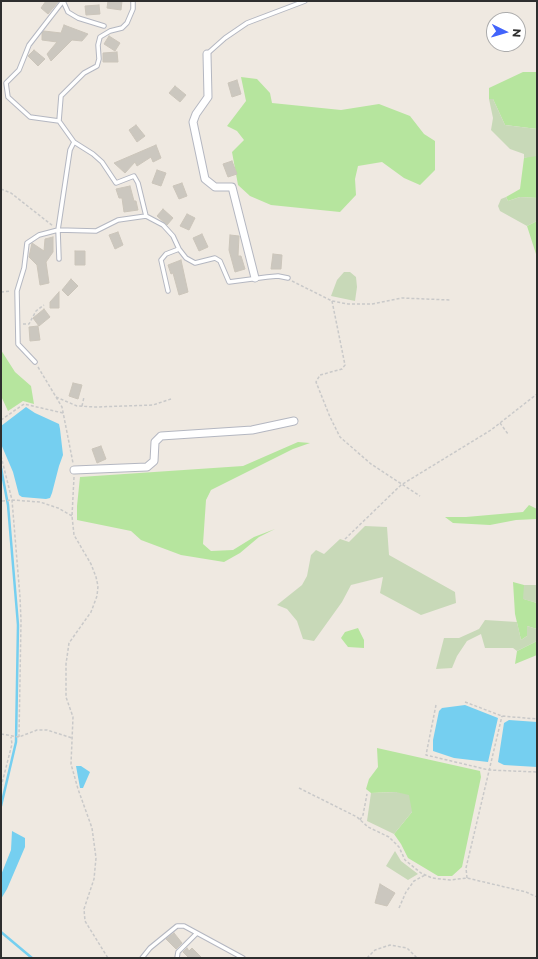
<!DOCTYPE html>
<style>
body{margin:0}
#map{position:relative;width:538px;height:959px;overflow:hidden;background:#efe9e1;font-family:Montserrat,sans-serif}
canvas{display:block}
.frame{position:absolute;inset:0;border:2px solid #2e2e2e;pointer-events:none}
.north{position:absolute;left:486px;top:12px;width:40px;height:40px;box-sizing:border-box;background:#fff;border:1px solid #ababab;border-radius:50%;rotate:95deg;font-size:11px;font-weight:700;line-height:16px;text-align:center;color:#2e2e2e}
.north::after{content:'';display:block;margin:auto;width:14px;height:18px;background:#4264fb;clip-path:polygon(50% 0,100% 100%,50% 72%,0 100%)}
</style>
<div id="map">
<canvas width="538" height="959"></canvas>
<div class="frame"></div>
<div class="north">N</div>
</div>
<script>
const ctx = document.querySelector('canvas').getContext('2d');
ctx.lineJoin = 'round';
function paint(path, color) { ctx.fillStyle = color; ctx.fill(path, 'evenodd'); }
const shape = rows => new Path2D(rows.map(r => 'M' + r).join(''));
function stroke(path, color, width, dash) { ctx.strokeStyle = color; ctx.lineWidth = width; ctx.lineCap = dash ? 'butt' : 'round'; ctx.setLineDash(dash || []); ctx.stroke(path); }
paint(shape([
 [523,72,537,72,537,129,505,125,493,99,489,99,489,88],
 [241,77,257,79,270,93,272,103,341,110,379,104,410,116,424,134,435,141,435,170,420,185,404,178,382,162,358,166,355,179,356,195,340,212,271,205,250,196,238,185,232,152,244,140,237,131,227,126,246,101],
 [534,155,537,156,537,198,520,197,508,201,506,197,520,189,524,158],
 [537,221,537,254,536,254,527,226],
 [1,350,15,372,31,386,34,404,23,401,8,411,1,396],
 [298,442,310,443,293,449,211,490,206,500,203,544,211,551,233,550,254,537,275,529,259,537,240,553,224,562,181,555,141,540,131,531,77,520,77,506,80,477,243,466],
 [529,505,537,509,537,519,516,520,490,525,453,523,445,517,466,517,523,512],
 [513,582,524,585,524,599,537,603,537,629,527,626,527,636,521,640,515,614],
 [358,628,364,640,364,648,348,647,341,638,345,632],
 [537,641,537,655,515,664,517,651],
 [377,748,480,771,481,777,462,867,452,876,438,876,408,858,401,844,394,834,412,812,396,792,371,793,366,789,369,779,378,767]
]), '#b6e59e');
paint(shape([
 [489,99,493,99,505,125,537,129,537,156,524,158,524,154,510,149,491,130,493,118],
 [506,197,508,201,520,197,537,198,537,221,527,226,500,211,498,206,501,199],
 [344,272,350,272,356,277,357,287,355,301,331,296,337,280],
 [365,526,387,527,389,555,455,592,456,603,421,615,380,593,383,577,351,585,342,602,314,641,303,639,297,621,287,609,277,605,302,585,307,576,311,555,316,550,324,554,340,539,349,542],
 [524,585,537,585,537,603,523,599],
 [485,620,517,622,521,640,527,636,527,626,537,629,537,641,517,651,513,648,485,648,481,634,467,641,457,656,452,668,436,669,444,638,459,638,479,629],
 [396,792,409,795,412,812,394,834,367,821,371,793],
 [395,851,401,861,418,874,408,880,386,866]
]), '#c8d9b8');
paint(shape([
 [26,407,35,413,59,424,60,429,63,455,59,466,52,493,50,498,46,499,22,497,19,495,13,472,1,444,1,426],
 [465,705,498,718,488,762,454,758,433,751,433,740,439,711,442,708],
 [509,720,537,722,537,767,504,765,498,762,504,723],
 [76,766,81,766,90,772,83,788,80,788],
 [12,831,25,838,25,847,7,889,1,899,1,875,11,850]
]), '#75cff0');
stroke(shape([
 [1,468,8,505,18,625,16,742,1,806],
 [1,932,32,958]
]), '#75cff0', 2.5);
const building = shape([
 [46,1,59,1,48,14,41,8,46,1],
 [108,1,122,1,121,10,107,8,108,1],
 [99,5,100,14,86,15,85,6,99,5],
 [64,25,88,34,82,41,72,40,51,61,47,54,57,42,42,40,42,33,44,31,61,33,64,25],
 [109,36,120,43,115,51,104,44,109,36],
 [34,50,45,59,38,66,28,56,34,50],
 [117,52,118,62,103,62,103,53,117,52],
 [237,80,241,94,232,97,228,83,237,80],
 [175,86,186,95,180,102,169,93,175,86],
 [136,125,145,136,137,142,129,130,136,125],
 [156,145,161,158,153,162,151,157,137,166,135,162,125,173,114,163,156,145],
 [232,161,237,174,228,177,223,164,232,161],
 [157,170,166,173,161,186,152,183,157,170],
 [182,183,187,196,179,199,173,186,182,183],
 [130,186,134,201,136,201,138,210,124,212,122,198,119,198,116,189,130,186],
 [163,209,173,218,167,225,157,216,163,209],
 [187,214,195,218,189,230,180,226,187,214],
 [118,232,123,245,115,249,109,235,118,232],
 [202,234,208,247,199,251,193,238,202,234],
 [230,235,239,236,238,256,241,256,245,269,235,272,229,250,230,235],
 [53,237,53,252,46,262,49,283,40,285,37,265,29,257,32,243,44,251,45,239,53,237],
 [75,251,85,251,85,265,75,265,75,251],
 [273,254,282,255,281,269,271,269,273,254],
 [181,260,188,292,179,295,173,273,171,274,168,265,181,260],
 [71,279,78,286,68,296,62,290,71,279],
 [59,292,59,308,50,308,50,302,59,292],
 [44,309,50,317,39,326,33,318,44,309],
 [38,326,40,340,30,341,29,327,38,326],
 [73,383,82,385,78,399,69,396,73,383],
 [101,446,106,459,97,463,92,449,101,446],
 [380,884,395,893,387,906,375,903,380,884],
 [174,933,182,943,176,949,166,939,174,933],
 [187,948,189,951,192,948,202,958,189,958,183,952,187,948]
]);
paint(building, '#cbc7bf');
stroke(building, '#cbc5ba', 1);
const lane = shape([
 [63,1,68,12,78,18,104,26],
 [207,54,225,38,247,23,305,1],
 [59,121,61,96,84,73,97,66,99,59,98,45,100,37,110,31,122,28,127,23,133,9,133,1],
 [74,142,93,154,102,162,116,183,134,176,138,183,146,216],
 [59,259,58,230,70,150,74,142,59,121,30,117,8,97,6,83,19,70,29,45,63,1],
 [168,291,161,260,166,254,179,249],
 [35,362,18,344,17,291,24,268,27,243,39,235,58,230,96,231,118,220,146,216,163,225,173,236,179,249,186,258,195,263,215,258,220,261,229,282,267,277,278,276,288,278],
 [142,958,150,948,177,926,184,926,243,958],
 [177,958,178,952,197,933]
]);
const street = shape([
 [207,54,208,97,196,114,193,122,205,179,215,187,232,187,255,278],
 [74,470,147,467,154,461,155,442,161,436,252,430,294,421]
]);
stroke(lane, '#b4b7c1', 5.5);
stroke(street, '#b4b7c1', 9);
stroke(shape([
 [1,189,11,193,53,226],
 [292,281,332,301,348,304,372,304,402,298,450,300],
 [1,292,11,291],
 [332,301,345,365,342,369,320,375,316,382,330,417,340,437,371,464,420,496],
 [23,324,29,324,36,311,44,305],
 [38,367,62,407,73,463],
 [56,397,77,406,96,407,153,405,171,399],
 [82,406,84,397],
 [1,420,24,404,63,413],
 [500,423,508,434],
 [1,456,12,500,20,597,21,621,19,737],
 [74,477,72,516,74,535,91,564,96,577,98,586,97,596,91,612,69,643,66,664,66,697,73,717,71,764,78,789,92,828,96,858,94,879,84,909,85,921,108,958],
 [2,501,12,500,40,502,58,508,72,516],
 [345,539,401,485,491,430,537,394],
 [465,702,502,716,537,719],
 [436,705,426,755,489,770,537,772],
 [1,734,19,737,37,730,47,730,72,738],
 [1,787,12,744,11,737],
 [299,788,357,817,368,827,389,837,399,847,405,860,421,873,432,878,450,880,467,878,526,892,537,897],
 [360,820,363,815,367,794],
 [467,878,466,868,502,716],
 [399,908,406,892,414,881,425,875],
 [367,958,375,950,390,945,407,948,417,958]
]), '#c9c9c9', 1.5, [3, 2]);
stroke(lane, '#fff', 3.5);
stroke(street, '#fff', 7);
</script>
